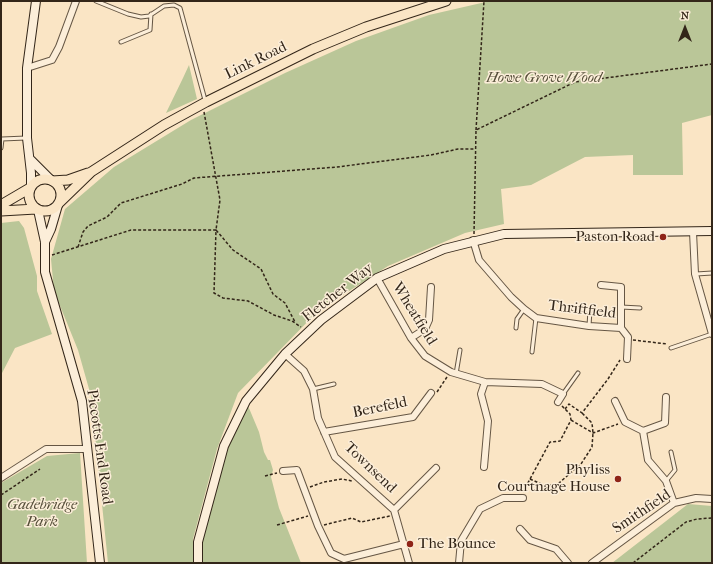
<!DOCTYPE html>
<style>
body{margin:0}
#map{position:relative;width:713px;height:564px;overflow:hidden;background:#fae5c5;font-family:"IM FELL French Canon",serif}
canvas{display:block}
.frame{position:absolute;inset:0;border:2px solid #332619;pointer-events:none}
.north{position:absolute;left:665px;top:8px;width:40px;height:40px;-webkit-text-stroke:3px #fceed9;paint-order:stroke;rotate:0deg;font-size:11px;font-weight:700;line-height:16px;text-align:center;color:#332619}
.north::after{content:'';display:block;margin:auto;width:14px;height:18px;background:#332619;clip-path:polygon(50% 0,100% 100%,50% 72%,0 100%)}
</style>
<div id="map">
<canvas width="713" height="564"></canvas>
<div class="frame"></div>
<div class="north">N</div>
</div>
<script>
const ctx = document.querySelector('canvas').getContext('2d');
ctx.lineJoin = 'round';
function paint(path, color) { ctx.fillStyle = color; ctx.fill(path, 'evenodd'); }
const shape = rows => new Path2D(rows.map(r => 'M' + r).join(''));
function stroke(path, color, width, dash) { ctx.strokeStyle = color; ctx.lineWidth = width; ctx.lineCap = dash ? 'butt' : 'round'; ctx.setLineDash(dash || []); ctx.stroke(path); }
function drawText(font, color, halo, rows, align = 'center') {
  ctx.font = font + ' "IM FELL French Canon",serif'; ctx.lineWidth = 3; ctx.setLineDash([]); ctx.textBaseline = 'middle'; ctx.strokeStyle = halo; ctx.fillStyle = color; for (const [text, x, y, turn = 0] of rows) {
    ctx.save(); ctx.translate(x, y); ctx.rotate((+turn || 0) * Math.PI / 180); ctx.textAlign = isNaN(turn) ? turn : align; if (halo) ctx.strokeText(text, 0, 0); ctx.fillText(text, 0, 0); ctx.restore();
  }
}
paint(shape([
 [490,1,712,1,712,115,682,123,683,175,633,175,633,155,585,157,531,185,501,189,504,224,465,233,388,266,318,311,238,393,217,449,193,539,193,563,108,563,91,396,78,350,54,291,51,259,65,209,114,167,191,120,285,73,356,41,429,15],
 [189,65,197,99,166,113,183,78],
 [19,221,24,228,37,276,37,291,52,334,15,348,1,375,1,223],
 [246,401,259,432,264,452,268,460,270,460,273,470,271,477,279,508,301,563,198,563,198,542,224,446],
 [80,453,87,563,1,563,1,483,47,456],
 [688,504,712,506,712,563,612,563]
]), '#bac698');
const lane = shape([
 [96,1,128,14,141,17,149,16,164,6,174,5,180,8,205,100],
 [121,42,150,30,151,14],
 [1,148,2,139,26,138],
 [696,274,712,273],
 [621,307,640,308],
 [573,309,590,310,589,326],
 [516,328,517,319,524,309],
 [671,348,712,334],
 [532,352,536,318],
 [456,374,460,350],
 [313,389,334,384],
 [563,394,578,373],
 [666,481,675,470,671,452]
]);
const street = shape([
 [27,68,52,60,59,47,76,1],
 [693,232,695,274,712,334],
 [473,240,479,260,511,297,524,309,536,318,589,326,621,328,628,337,627,359],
 [377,278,411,338,425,356,451,372,485,382,481,394,488,421,484,467],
 [601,285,621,287,621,328],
 [411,338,425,329,429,320,431,287],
 [285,354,304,371,313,389,318,418,335,457,394,510,409,563],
 [485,382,542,384,563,394,558,402],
 [615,401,625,422,643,431,665,423,666,397],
 [643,431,648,460,666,481,674,503],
 [324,432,413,417,431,393],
 [283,471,297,470,318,526,331,553,344,559,404,544],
 [1,478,46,449,87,449],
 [394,510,436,468],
 [520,529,530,540,556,549,568,563],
 [459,563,461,541,480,509,503,498,523,498],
 [592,563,674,503,696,498,712,499]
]);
const secondary = shape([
 [30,159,51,180],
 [31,187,31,173,27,138,27,68,36,1],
 [38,210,45,242,45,272,82,401,100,563],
 [45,242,51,229,58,205],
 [198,563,198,542,224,446,246,401,285,354,321,320,377,278,444,249,504,234,712,231]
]);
const primary = shape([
 '29 195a16 16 0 1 1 32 0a16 16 0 1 1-32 0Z',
 [52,181,68,180,88,173],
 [59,203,91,172,164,125,206,102,313,49,366,27,446,1],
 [1,205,30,188],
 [1,211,36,209]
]);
stroke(lane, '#655644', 5);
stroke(street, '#655644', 8);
stroke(secondary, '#332619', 10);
stroke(primary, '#332619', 11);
stroke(shape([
 [204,112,220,200,216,230,233,250,261,269,273,294,285,303,295,322],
 [476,130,484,1],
 [474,234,476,130,575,82,712,64],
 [78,247,83,232,88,226,107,217,121,203,182,184,194,178,337,167,431,155,458,149,475,149],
 [52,255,131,230,216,230,214,293,223,298,248,301,274,315,292,321,301,327],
 [633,340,667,344],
 [437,392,447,377],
 [565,409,569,404,582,413,608,379,620,360],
 [571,420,593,433,618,424],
 [265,476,277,473],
 [530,479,546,486,559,483,581,464,592,447,593,433,592,423,582,413],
 [310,487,324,482,342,479,352,481],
 [523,492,550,442,560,441,571,420,570,414,562,406],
 [1,495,40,469],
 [277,525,308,516],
 [324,525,352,518,361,522,390,516],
 [633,563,686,522,697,519,712,518]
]), '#332619', 1.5, [3, 2]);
stroke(lane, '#fceed9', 3);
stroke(street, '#fceed9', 6);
stroke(secondary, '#fceed9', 8);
stroke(primary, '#fae5c5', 9);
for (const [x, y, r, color] of [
 [663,237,4,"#8f2418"],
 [618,479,4,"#8f2418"],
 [410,544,4,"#8f2418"]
]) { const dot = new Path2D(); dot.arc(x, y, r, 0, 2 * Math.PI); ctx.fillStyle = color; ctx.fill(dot); stroke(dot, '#fceed9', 1.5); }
drawText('15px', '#332619', '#fceed9', [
 ["Link Road",256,61,-26],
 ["Fletcher Way",338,293,-38],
 ["Thriftfield",582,310,7],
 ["Wheatfield",414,314,58],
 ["Berefeld",380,408,-12],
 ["Piccotts End Road",99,447,82],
 ["Townsend",370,468,44],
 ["Smithfield",642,512,-34]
]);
drawText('italic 15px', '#554e39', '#fceed9', [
 ["Howe Grove Wood",544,78],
 ["Gadebridge",42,505],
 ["Park",42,522]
]);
drawText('15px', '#332619', '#fceed9', [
 ["Paston Road",655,237],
 ["Phyliss",610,470],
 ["Courtnage House",610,487],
 ["The Bounce",418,544,"left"]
], 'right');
</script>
